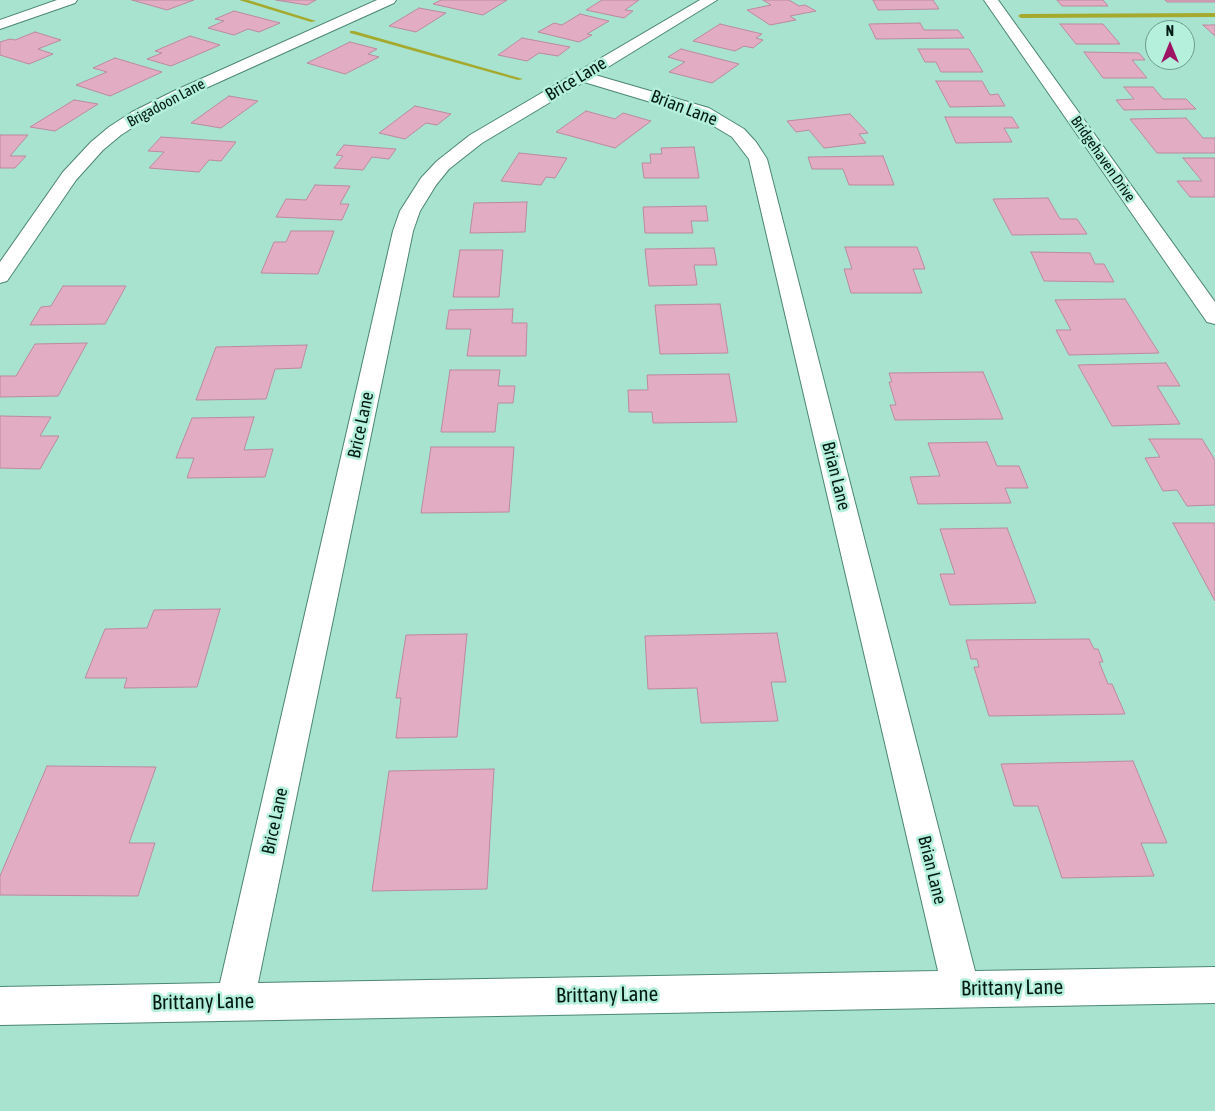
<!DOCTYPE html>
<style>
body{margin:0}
#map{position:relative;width:1215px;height:1111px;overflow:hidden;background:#a7e3cf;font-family:"Asap Condensed",sans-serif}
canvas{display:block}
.north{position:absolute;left:1145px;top:20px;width:50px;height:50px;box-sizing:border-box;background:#b4f0dc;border:1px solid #6e9b8c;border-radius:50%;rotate:0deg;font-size:14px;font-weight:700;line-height:20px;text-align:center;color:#041b15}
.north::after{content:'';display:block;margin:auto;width:18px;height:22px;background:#9d1464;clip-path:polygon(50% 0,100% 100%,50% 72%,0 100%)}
</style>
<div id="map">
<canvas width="1215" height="1111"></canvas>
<div class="north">N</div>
</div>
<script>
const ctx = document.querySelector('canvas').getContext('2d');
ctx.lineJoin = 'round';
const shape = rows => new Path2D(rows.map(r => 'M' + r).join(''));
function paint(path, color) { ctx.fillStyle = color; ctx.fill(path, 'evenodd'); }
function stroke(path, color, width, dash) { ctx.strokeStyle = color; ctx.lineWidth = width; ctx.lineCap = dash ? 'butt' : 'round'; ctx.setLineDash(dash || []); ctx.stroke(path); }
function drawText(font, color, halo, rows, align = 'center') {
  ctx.font = font + ' "Asap Condensed",sans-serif'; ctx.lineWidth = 5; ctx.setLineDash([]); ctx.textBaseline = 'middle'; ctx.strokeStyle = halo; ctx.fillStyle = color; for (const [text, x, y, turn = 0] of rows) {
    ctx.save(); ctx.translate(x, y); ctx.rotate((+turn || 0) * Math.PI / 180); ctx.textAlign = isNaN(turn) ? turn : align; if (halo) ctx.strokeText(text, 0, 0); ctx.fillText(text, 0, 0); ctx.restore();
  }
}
paint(shape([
 [239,0,248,0,316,21,311,22,239,0],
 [1215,13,1215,17,1021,18,1018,16,1021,14,1215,13],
 [350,31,354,31,523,79,518,80,350,33,350,31]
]), '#a5aa2e');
const building = shape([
 [132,0,194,0,167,10,132,0],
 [276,0,316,0,307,5,276,0],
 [441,0,507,0,483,15,433,4,441,0],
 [602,0,639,0,625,10,633,11,624,18,586,10,602,0],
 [763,0,789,0,799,6,805,5,816,11,790,16,796,20,770,25,747,10,771,5,763,0],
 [873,0,933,0,939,9,878,10,873,0],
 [1057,0,1103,0,1108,6,1062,6,1057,0],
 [1165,0,1215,0,1215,2,1167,2,1165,0],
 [419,8,446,13,416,32,389,26,419,8],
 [234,11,280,23,259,32,248,29,234,35,208,28,224,21,215,19,234,11],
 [580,14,609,21,587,34,592,35,579,42,538,32,554,23,562,25,580,14],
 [920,23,924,30,958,30,964,38,876,39,869,24,920,23],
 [720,24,762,34,756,38,763,40,753,48,744,46,735,51,693,41,720,24],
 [1060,24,1103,24,1120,44,1076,44,1060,24],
 [1203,25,1215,25,1215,36,1203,25],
 [35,32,61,40,38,49,53,54,29,64,0,55,0,42,10,39,15,40,35,32],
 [190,36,220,45,171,66,147,59,162,53,155,51,190,36],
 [522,38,570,47,558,56,539,53,527,61,498,55,522,38],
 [350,42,377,49,368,54,379,57,345,74,307,63,350,42],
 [681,49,739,64,712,83,669,72,685,62,668,57,681,49],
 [918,49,969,49,983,72,941,72,936,62,925,62,918,49],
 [1084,52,1139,53,1145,60,1132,60,1147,78,1103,78,1084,52],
 [115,58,162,72,110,96,76,85,107,72,93,68,115,58],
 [936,81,982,81,990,95,998,94,1005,106,950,107,936,81],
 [1124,87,1153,87,1163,99,1186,99,1196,109,1124,110,1116,100,1134,99,1124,87],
 [229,96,258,101,221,128,191,123,229,96],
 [74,100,98,104,55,131,30,127,74,100],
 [415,106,451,114,437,125,426,123,405,139,379,133,415,106],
 [586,111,615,119,623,113,651,121,615,148,556,132,586,111],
 [850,114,868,133,859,134,866,143,824,148,809,130,796,132,787,121,850,114],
 [945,117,1012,117,1019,128,1004,128,1012,142,956,143,945,117],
 [1186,118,1203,138,1215,138,1215,153,1157,153,1130,119,1186,118],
 [0,135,28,135,10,156,26,156,15,168,0,168,0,135],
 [161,137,236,142,221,161,209,160,199,172,149,168,164,152,148,151,161,137],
 [344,145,396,149,389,159,372,157,363,170,334,168,343,156,336,155,344,145],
 [694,147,699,178,644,178,642,163,651,163,650,154,662,154,661,148,694,147],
 [519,153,567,158,555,178,546,177,541,185,501,181,519,153],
 [883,156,894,185,849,185,843,169,812,169,808,157,883,156],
 [1183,158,1215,158,1215,197,1190,197,1177,181,1202,181,1183,158],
 [315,185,350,186,340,204,349,204,342,220,276,217,286,199,306,200,315,185],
 [1048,198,1060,219,1077,219,1087,234,1012,235,993,199,1048,198],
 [527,202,525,232,470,233,474,203,527,202],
 [706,206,708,221,691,221,693,233,645,233,643,207,706,206],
 [291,231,334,231,318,274,261,273,274,242,286,242,291,231],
 [845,247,917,247,925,269,913,269,922,293,851,293,844,269,852,269,845,247],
 [714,248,717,265,694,265,697,285,649,286,645,249,714,248],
 [460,250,503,250,499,297,453,297,460,250],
 [1031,252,1090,253,1095,264,1104,264,1114,282,1044,281,1031,252],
 [63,286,126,286,105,324,30,325,41,307,51,306,63,286],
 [1125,299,1159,353,1069,355,1056,330,1071,330,1055,300,1125,299],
 [720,304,728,353,660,354,655,305,720,304],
 [513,309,512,323,527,323,526,356,467,356,471,329,446,329,449,310,513,309],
 [87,343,58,396,0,397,0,376,16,376,35,344,87,343],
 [307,345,301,368,275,369,266,399,196,400,216,347,307,345],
 [1166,363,1180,386,1157,386,1180,424,1112,426,1078,365,1166,363],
 [450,370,500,370,498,386,515,386,513,403,498,403,495,432,441,432,450,370],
 [983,372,1003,419,895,420,890,405,896,405,889,382,892,382,889,373,983,372],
 [729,374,737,422,653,423,652,412,629,412,628,390,648,390,647,375,729,374],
 [0,416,51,417,40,436,59,436,40,469,0,468,0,416],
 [254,417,244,450,273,449,265,477,187,478,194,458,176,458,192,418,254,417],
 [1149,439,1202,439,1215,460,1215,505,1187,506,1177,490,1163,491,1145,458,1160,457,1149,439],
 [987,442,997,466,1019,466,1028,488,1005,488,1011,503,918,504,910,477,940,476,928,443,987,442],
 [431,447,514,447,509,512,421,513,431,447],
 [1173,523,1215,523,1215,601,1173,523],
 [1007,528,1036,603,950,605,940,574,955,574,940,529,1007,528],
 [220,609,197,687,124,688,127,678,85,678,105,629,147,628,154,610,220,609],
 [777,633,786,682,771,682,778,721,701,723,697,688,648,689,645,636,777,633],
 [467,634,457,737,396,738,401,698,396,698,406,635,467,634],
 [1089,639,1094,649,1098,649,1103,662,1099,662,1108,684,1112,684,1125,714,989,716,974,667,979,667,977,659,971,659,966,640,1089,639],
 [1133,761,1167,843,1141,843,1154,876,1062,878,1038,806,1014,806,1001,764,1133,761],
 [47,766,156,767,129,843,155,843,138,896,0,895,0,876,47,766],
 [494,769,487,889,372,891,389,771,494,769]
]);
paint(building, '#e2adc3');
stroke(building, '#bc899f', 1);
const street = shape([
 [57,0,77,0,75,3,0,29,0,20,57,0],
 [377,0,396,0,394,3,186,97,144,120,121,135,103,150,76,180,7,281,0,283,0,262,63,172,91,142,109,127,132,112,174,91,377,0],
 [700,0,717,0,595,75,709,108,744,129,756,142,767,159,975,971,1215,967,1215,1003,0,1025,0,987,220,983,393,231,400,211,421,178,437,161,470,135,700,0],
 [584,82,697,116,732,137,749,159,938,971,258,983,413,231,420,211,436,185,449,169,482,143,584,82],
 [984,0,998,0,1215,302,1215,324,1207,322,984,0]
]);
stroke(street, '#4c8674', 2);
paint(street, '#fff');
drawText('15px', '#041b15', '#b4f0dc', [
 ["Brigadoon Lane",166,103,-28],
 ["Bridgehaven Drive",1103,159,55]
]);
drawText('18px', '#041b15', '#b4f0dc', [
 ["Brice Lane",576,79,-31],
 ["Brian Lane",684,108,21],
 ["Brice Lane",361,425,-78],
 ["Brian Lane",836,476,76],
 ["Brice Lane",275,821,-78],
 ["Brian Lane",932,870,76]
]);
drawText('21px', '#041b15', '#b4f0dc', [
 ["Brittany Lane",1012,988,-1],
 ["Brittany Lane",607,995,-1],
 ["Brittany Lane",203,1002,-1]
]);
</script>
